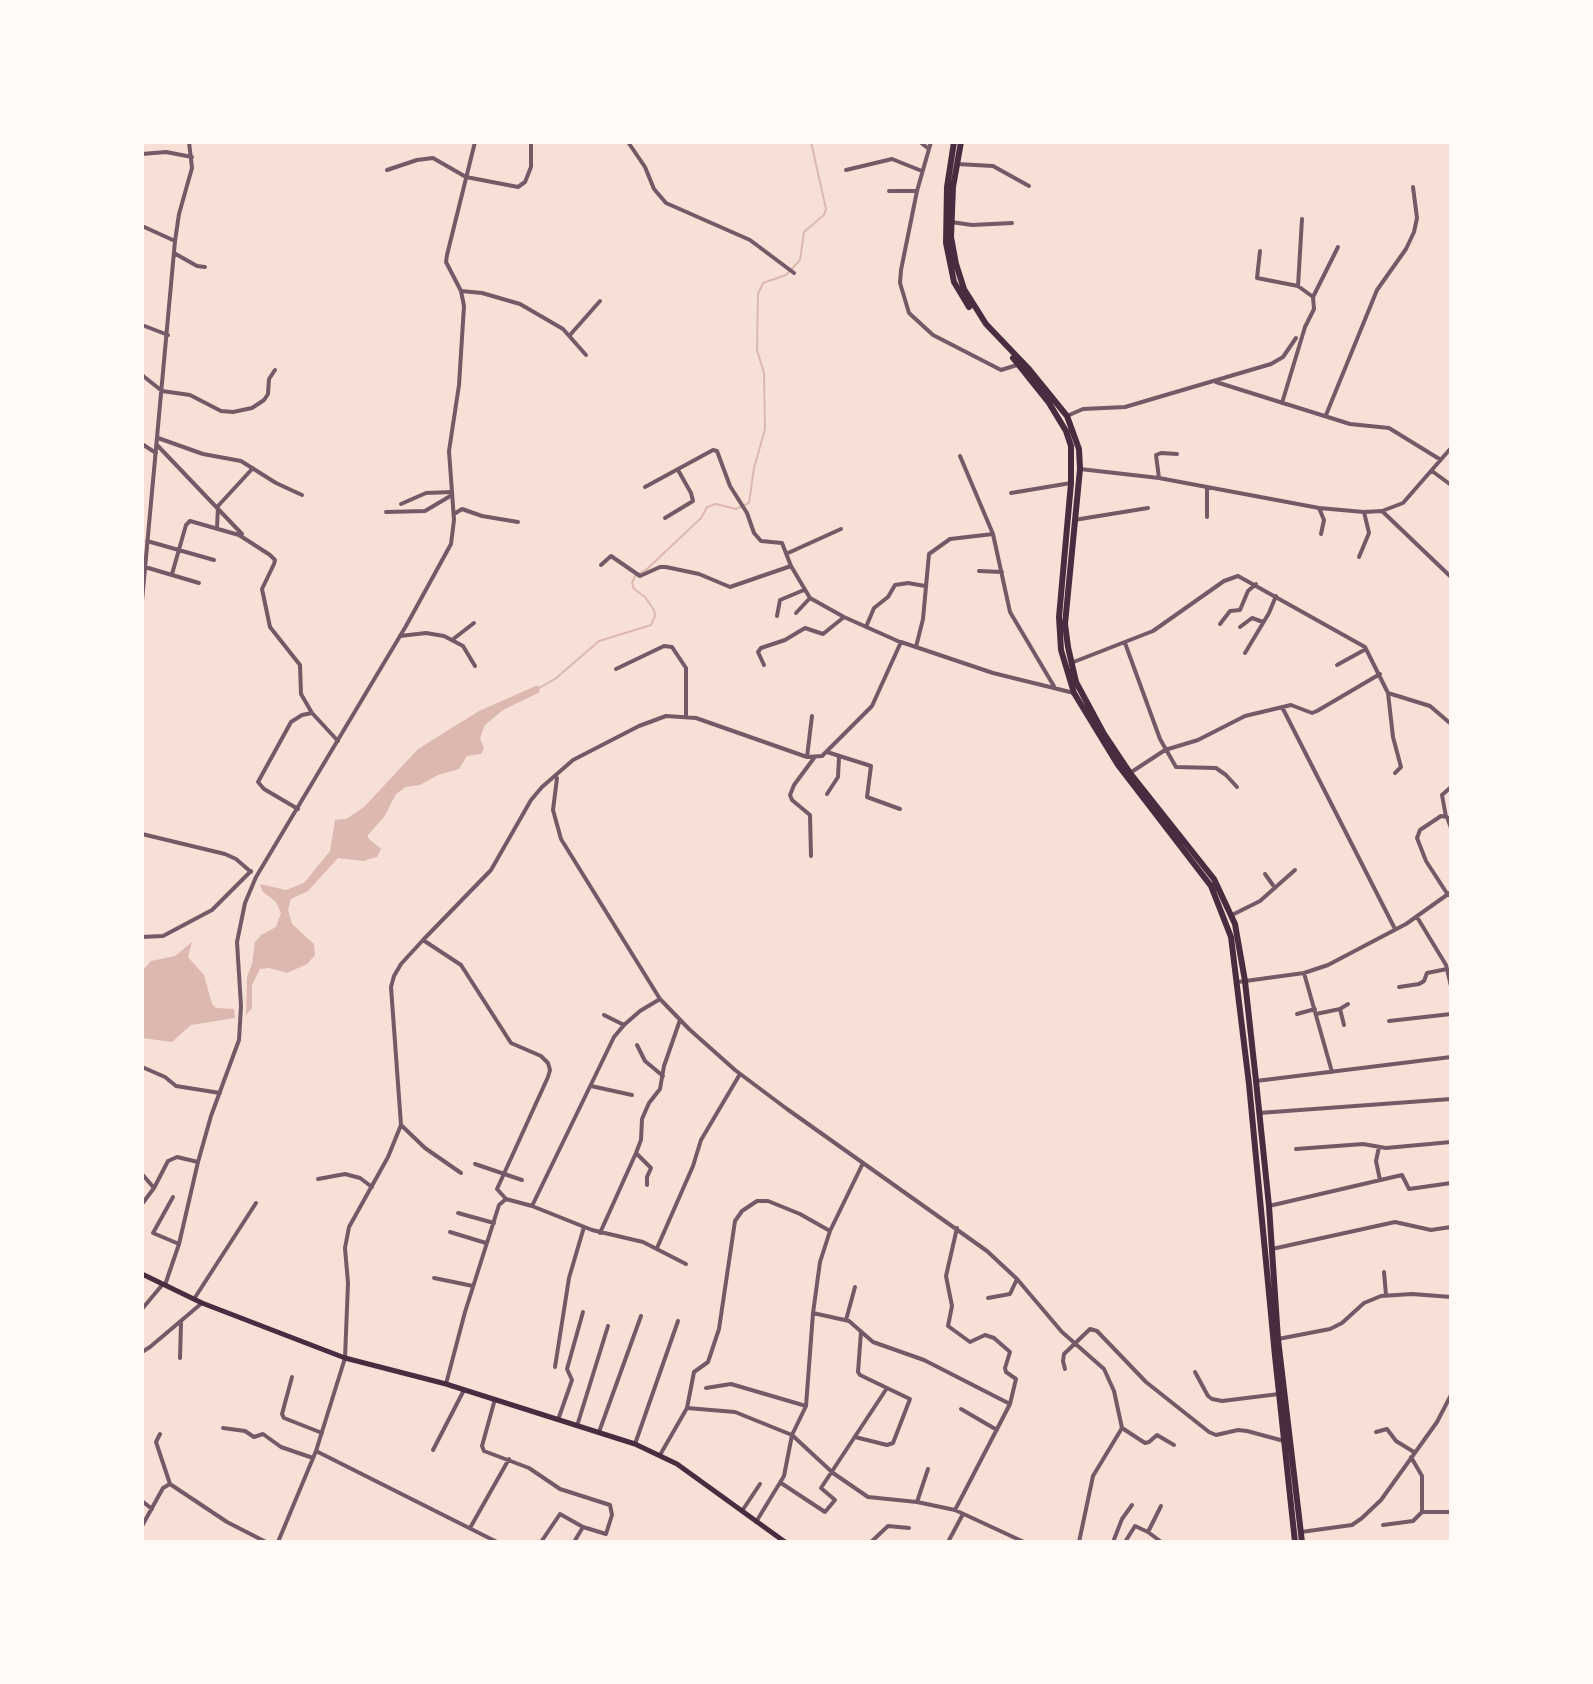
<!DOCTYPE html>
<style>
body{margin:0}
#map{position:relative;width:1593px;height:1684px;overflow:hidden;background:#f7e1d7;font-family:Rubik,sans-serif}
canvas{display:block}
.frame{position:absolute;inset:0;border:144px solid #fffaf5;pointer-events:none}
</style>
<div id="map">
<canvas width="1593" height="1684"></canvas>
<div class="frame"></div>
</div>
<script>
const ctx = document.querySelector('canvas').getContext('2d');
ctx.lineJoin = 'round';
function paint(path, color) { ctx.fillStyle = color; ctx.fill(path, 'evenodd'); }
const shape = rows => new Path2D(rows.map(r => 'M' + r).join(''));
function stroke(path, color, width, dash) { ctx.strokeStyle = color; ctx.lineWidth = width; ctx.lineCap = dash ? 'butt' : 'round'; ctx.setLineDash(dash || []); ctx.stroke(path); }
paint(shape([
 [538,685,540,692,503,710,485,725,480,738,484,749,481,754,467,756,459,769,438,775,420,785,406,787,396,794,384,817,368,835,368,838,381,849,377,857,363,861,338,858,308,891,291,899,288,910,292,924,314,944,315,955,307,964,287,973,269,968,260,969,252,985,252,1008,246,1015,247,977,252,964,255,942,261,935,276,927,281,913,276,902,262,891,260,884,286,890,304,883,330,851,335,820,346,819,364,807,418,749,479,711],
 [192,942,188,957,204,975,212,1004,216,1008,234,1009,235,1018,191,1025,172,1042,142,1038,142,971,151,961,175,956]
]), '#dcb8b0');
stroke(shape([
 [539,688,555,679,599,641,651,625,655,616,654,610,645,597,634,589,632,583,635,576,646,570,701,518,707,507,716,504,736,509,749,503,754,468,765,429,764,373,757,350,758,294,763,283,786,275,800,260,804,232,824,215,826,209,811,142]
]), '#dcb8b0', 2);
stroke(shape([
 [628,142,645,167,654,189,666,203,750,240,794,273],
 [920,142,929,149],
 [931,142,917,191,901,270,900,283,909,313,933,335,1001,370,1017,365],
 [142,154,166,152,192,157],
 [957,164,993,166,1029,186],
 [387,170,417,160,433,158,466,177,518,187,525,182,531,167,531,142],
 [846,170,892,159,922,171],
 [889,191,917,191],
 [1302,219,1298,286,1313,297],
 [951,222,972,225,1012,223],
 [142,226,175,241],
 [1260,251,1257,278,1298,286],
 [174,253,197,266,205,267],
 [461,291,482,293,520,304,563,329,586,355],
 [142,325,168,335],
 [570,335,600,301],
 [142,375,162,391,190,395,221,411,233,412,252,408,264,400,268,394,269,379,275,370],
 [1216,382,1350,424,1389,428,1441,460],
 [1282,403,1305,327,1314,309,1313,297,1338,247],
 [1326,415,1377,290,1406,249,1414,232,1417,218,1413,187],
 [1067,416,1083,409,1125,407,1271,364,1283,357,1296,338],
 [158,438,203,454,241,461,276,483,302,495],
 [142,444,156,453],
 [157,445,242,534],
 [960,456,993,534,1010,612,1055,688],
 [1080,469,1159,478,1319,508,1364,512,1382,511,1403,503,1451,448],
 [1432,471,1451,485],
 [1159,478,1156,455,1161,453,1177,454],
 [645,487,713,450,717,451,730,486,747,513,754,533,761,541,782,543,791,566,810,598,844,617,900,642],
 [1011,493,1071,483],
 [401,504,426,493,452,492],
 [1319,508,1324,520,1321,534],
 [1382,511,1451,577],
 [386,512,425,511,452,495],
 [454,514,462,509,482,516,518,522],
 [1207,517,1207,487],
 [665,518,693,501,691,493,678,470],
 [1074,520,1148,508],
 [217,528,218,506,253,468],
 [147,541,214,560],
 [788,553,841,529],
 [1359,557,1369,533,1364,512],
 [601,565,611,556,640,576,660,567,666,567,699,574,730,587,791,566],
 [145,567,199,583],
 [979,571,1002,572],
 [172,574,186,525,190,521,239,535,270,555,275,560,274,564,262,589,270,627,300,665,301,694,312,713,338,741],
 [142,601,175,241,179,214,192,168,189,142],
 [796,613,810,598],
 [777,616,780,600,804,590],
 [1220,624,1230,611,1240,610,1248,591,1256,584],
 [866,627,874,608,888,597,895,585,908,583,925,586],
 [1240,627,1252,618,1263,622],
 [400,636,426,633,444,636,463,646,475,666],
 [452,640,474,623],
 [1125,643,1160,739,1176,767,1216,768,1226,775,1237,787],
 [916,647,923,619,929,554,950,539,993,534],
 [1245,653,1269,613,1276,596],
 [1071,663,1153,631,1224,581,1238,576,1365,647,1388,693,1393,737,1401,767,1395,773],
 [764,665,758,652,761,648,785,640,805,628,823,634,844,617],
 [1337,665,1366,649],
 [616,669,664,646,672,647,686,668,686,717],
 [1388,693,1430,706,1451,724],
 [1282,707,1395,929],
 [827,752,871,766,867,797,900,809],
 [807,757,812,716],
 [1130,773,1165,750,1198,740,1245,716,1291,705,1312,713,1317,711,1380,674],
 [557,778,553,810,561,839,660,999,689,1029,735,1070,787,1109,987,1251,1017,1279,1062,1332,1104,1369,1114,1391,1122,1428,1093,1476,1079,1542],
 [827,794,838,777,839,757],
 [298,809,264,789,258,782,291,722,302,715,312,713],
 [1446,817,1442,795,1451,787],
 [142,834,225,854,236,859,251,872],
 [811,856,810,815,792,800,790,795,794,785,814,758],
 [1265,874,1275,888],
 [1448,895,1426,861,1417,838,1420,830,1441,816,1447,817,1451,828],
 [1232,915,1260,901,1295,870],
 [1417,917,1446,965,1451,986],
 [142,937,163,936,212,910,251,871],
 [423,940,461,965,511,1043,541,1056,548,1063,550,1070,548,1077,497,1189,506,1199],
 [1304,973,1332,1072],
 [1238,982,1304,973,1328,965,1406,924,1451,892],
 [1399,987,1419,984,1424,981,1427,973,1447,969],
 [1340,1009,1344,1025],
 [1297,1014,1315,1009],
 [1316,1014,1340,1009,1348,1004],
 [604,1015,624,1025],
 [1389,1021,1451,1014],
 [637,1045,645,1061,663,1076],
 [142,1067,165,1077,176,1086,220,1093],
 [1256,1081,1451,1057],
 [591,1086,632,1095],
 [1259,1113,1451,1099],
 [401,1125,425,1148,461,1173],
 [1379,1147,1376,1161,1380,1180],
 [1296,1149,1363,1144,1386,1148,1451,1142],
 [636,1153,651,1168,647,1177,647,1185],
 [475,1164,522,1180],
 [142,1174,154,1188],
 [318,1179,345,1174,360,1178,372,1187],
 [173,1197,153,1233,179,1244],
 [142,1204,154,1188,168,1161,177,1157,198,1162],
 [532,1206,592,1230,643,1242,686,1264],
 [1269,1206,1402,1175,1409,1189,1451,1183],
 [458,1213,494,1223],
 [450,1232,486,1243],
 [600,1233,636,1153,641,1140,642,1119,649,1103,660,1089,664,1066,680,1020],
 [657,1248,693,1166,701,1140,740,1074],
 [1272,1249,1395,1222,1431,1230,1451,1227],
 [1384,1272,1386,1295],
 [434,1278,473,1286],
 [988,1298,1010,1294,1017,1279],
 [194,1299,256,1203],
 [142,1309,163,1284],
 [813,1313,849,1321,873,1342,924,1360,1010,1404],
 [846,1320,855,1287],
 [861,1332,858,1372,860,1375,887,1388],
 [1278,1339,1330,1329,1342,1323,1364,1303,1381,1296,1412,1294,1451,1297],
 [142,1352,150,1347,202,1303],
 [180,1358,181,1323],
 [555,1367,569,1278,584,1227],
 [1065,1369,1063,1361,1064,1354,1090,1329,1097,1331,1146,1382,1209,1432,1216,1435,1238,1430,1247,1431,1284,1441],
 [1195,1372,1208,1396,1212,1399,1222,1401,1279,1394],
 [292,1377,282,1414,284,1418,322,1433],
 [446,1384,465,1312,499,1205,506,1199,532,1206,614,1037,624,1025,640,1011,660,999],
 [706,1388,731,1384,806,1406],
 [495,1399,482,1446,484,1451,529,1468,560,1489,610,1505,612,1515,606,1534,583,1527,574,1542],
 [687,1408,694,1372,708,1362,719,1329,735,1221,742,1211,757,1201,768,1201,800,1214,830,1231],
 [961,1409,997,1430],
 [558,1420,572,1380,567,1369,583,1312],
 [577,1426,608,1326],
 [223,1428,245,1431,254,1437,263,1434,281,1447,313,1458],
 [1122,1428,1145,1443,1149,1442,1157,1435,1174,1445],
 [599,1432,641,1316],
 [1376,1432,1387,1429,1396,1441,1414,1452],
 [160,1434,156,1442,170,1484],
 [635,1444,678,1321],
 [433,1450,464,1390],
 [316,1451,497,1542],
 [660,1455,687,1408,735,1412,792,1435,833,1473,868,1497,917,1502,955,1510,1024,1542],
 [781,1483,825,1512,835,1500,821,1488,887,1388,910,1399,893,1443,887,1445,855,1437],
 [142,1501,152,1509],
 [917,1502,928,1469],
 [955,1510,1010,1404,1016,1379,1006,1372,1005,1368,1010,1352,994,1338,985,1335,970,1342,948,1326,952,1306,946,1276,957,1228],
 [742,1511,760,1484],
 [1422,1512,1451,1512],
 [756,1522,784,1476,792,1435,806,1406,813,1313,820,1262,830,1231,863,1163],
 [1383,1525,1413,1521,1422,1512,1422,1476,1411,1457],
 [142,1526,163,1488,170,1484,227,1522,266,1542],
 [470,1528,509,1459],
 [1148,1532,1160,1541],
 [1301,1532,1352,1525,1362,1518,1381,1500,1437,1422,1451,1395],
 [278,1542,316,1451,345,1358,348,1283,345,1248,349,1227,388,1157,401,1125,391,987,394,976,401,964,423,940,491,870,531,800,542,787,573,760,639,726,666,716,696,718,807,757,822,756,872,706,901,642,993,673,1074,693],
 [541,1542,560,1514,583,1527],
 [871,1542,888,1526,909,1528],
 [948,1542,963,1514],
 [1113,1542,1122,1519,1132,1505],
 [1125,1542,1135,1526,1148,1532,1161,1506]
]), '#755966', 4);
stroke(shape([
 [165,1285,179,1244,198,1162,211,1116,239,1040,241,1006,237,942,245,903,256,877,406,626,451,544,454,520,449,451,459,385,464,306,461,291,446,262,447,255,475,142]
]), '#755966', 4);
stroke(shape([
 [142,1274,202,1303,345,1358,446,1384,635,1444,677,1464,785,1542]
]), '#4a2c40', 5);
stroke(shape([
 [954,142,947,187,946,243,954,282,969,307],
 [961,142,953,187,951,237,956,264,964,289,986,324,1028,368,1067,416,1079,449,1080,469,1065,624,1068,647,1076,682,1104,734,1130,773,1214,879,1235,924,1245,981,1256,1081,1269,1206,1278,1339,1302,1542],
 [1013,358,1049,403,1066,431,1071,446,1071,483,1059,617,1061,650,1074,693,1118,765,1211,886,1231,937,1249,1084,1275,1356,1295,1542]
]), '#4a2c40', 6);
</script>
